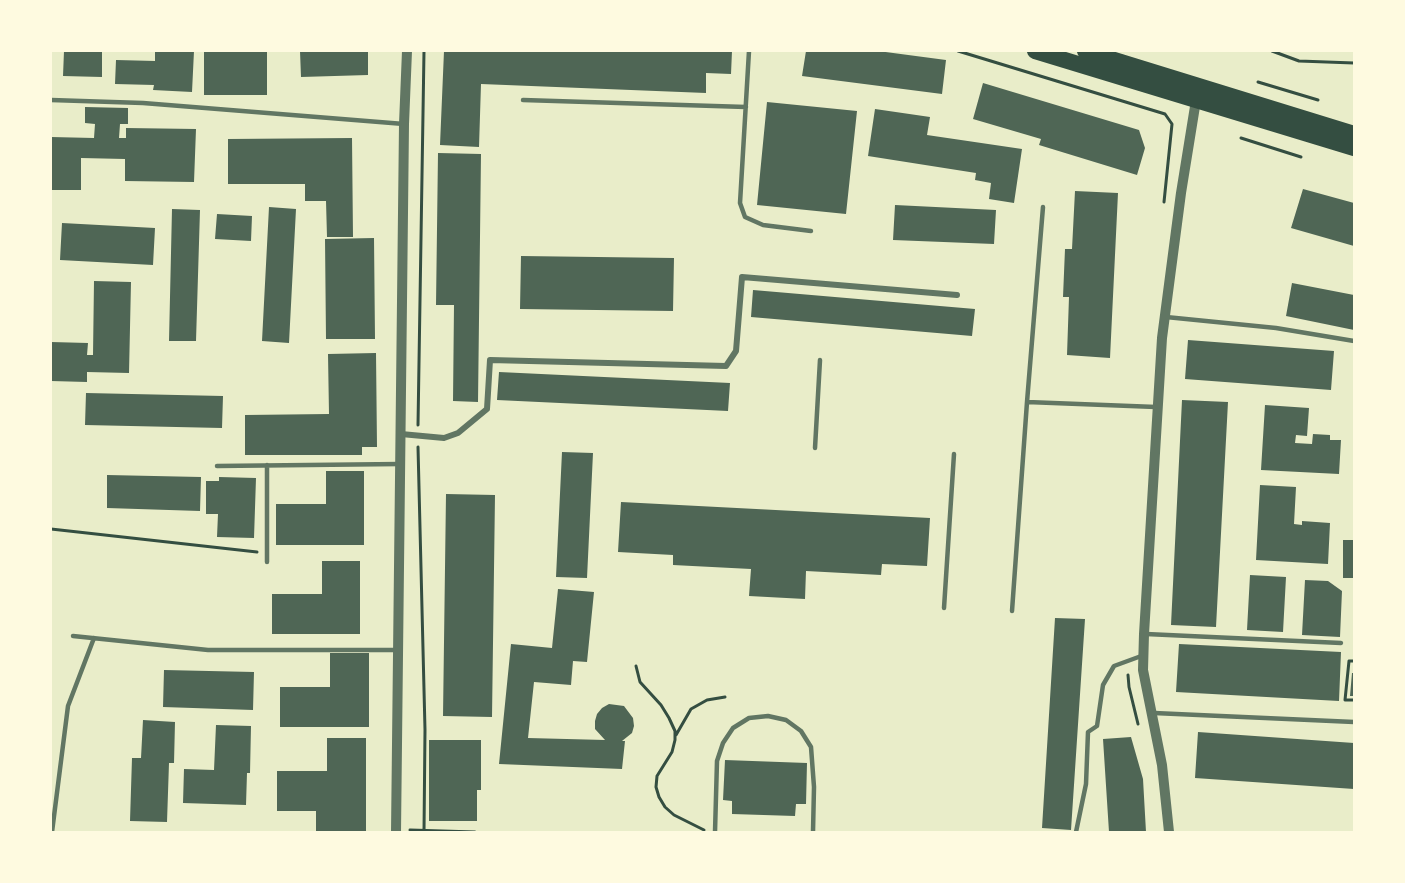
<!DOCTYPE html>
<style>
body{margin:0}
#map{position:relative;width:1405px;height:883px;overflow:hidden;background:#e9edc9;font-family:Signika,sans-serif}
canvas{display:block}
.frame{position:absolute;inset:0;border:52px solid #fefae0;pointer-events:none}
</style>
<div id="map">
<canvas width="1405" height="883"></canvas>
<div class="frame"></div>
</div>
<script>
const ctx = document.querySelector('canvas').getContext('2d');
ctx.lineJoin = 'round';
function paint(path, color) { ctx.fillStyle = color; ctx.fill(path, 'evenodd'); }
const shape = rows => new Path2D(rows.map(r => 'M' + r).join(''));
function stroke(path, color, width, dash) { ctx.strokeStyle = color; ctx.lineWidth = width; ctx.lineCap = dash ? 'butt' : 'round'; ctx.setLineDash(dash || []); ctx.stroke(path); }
paint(shape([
 [64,51,102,51,102,77,63,76],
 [155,51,194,51,192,92,153,90,154,85,115,84,116,60,155,61],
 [204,51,267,51,267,95,204,95],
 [300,51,368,51,368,75,301,77],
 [444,51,732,51,731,74,706,73,706,93,481,84,479,147,440,145],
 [806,51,878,51,946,60,942,94,802,76],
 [983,83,1139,130,1145,148,1137,175,1039,145,1041,139,973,119],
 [767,102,857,111,846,214,757,205],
 [85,107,128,108,128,124,120,124,119,138,126,138,126,128,196,129,194,182,125,181,125,159,81,158,81,190,51,190,51,137,94,138,95,124,85,123],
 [875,109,930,117,927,135,1022,149,1014,203,989,199,991,183,975,180,976,173,868,156],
 [352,138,353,237,327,237,326,201,305,201,305,184,228,184,228,139],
 [438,153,481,154,478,402,453,401,454,305,436,305],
 [1303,189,1354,203,1354,246,1291,228],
 [1075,191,1118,193,1110,358,1067,355,1069,297,1063,297,1065,249,1072,249],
 [895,205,996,210,994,244,893,240],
 [269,207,296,209,289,343,262,341],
 [172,209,200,210,196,341,169,341],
 [217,214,252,216,251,241,215,239],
 [62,223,155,228,153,265,60,260],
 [374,238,375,339,326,339,325,239],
 [521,256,674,258,673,311,520,309],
 [94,281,131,282,129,373,87,372,87,382,51,381,51,342,88,343,87,355,93,355],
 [1292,283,1354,295,1354,330,1286,316],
 [753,290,975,309,972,336,751,317],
 [1188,340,1334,351,1331,390,1185,379],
 [376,353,377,447,362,447,362,455,245,455,245,415,329,414,328,354],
 [499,372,730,383,728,411,497,400],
 [86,393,223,396,222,428,85,425],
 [1182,400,1228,402,1216,627,1171,625],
 [1265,405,1309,408,1307,436,1296,435,1295,443,1312,444,1313,434,1330,435,1330,440,1341,440,1339,474,1261,470],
 [562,452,593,453,587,578,556,577],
 [326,471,364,471,364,545,276,545,276,504,326,504],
 [107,475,201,477,200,511,107,508],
 [219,477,256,478,254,538,217,537,218,514,206,514,206,481,219,481],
 [1260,485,1296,487,1294,524,1302,525,1302,521,1330,523,1328,564,1256,560],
 [446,494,495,495,492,717,443,716],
 [621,502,930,518,927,566,882,564,881,575,806,571,805,599,749,596,751,569,673,565,673,555,618,552],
 [1343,540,1354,540,1354,578,1343,578],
 [322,561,360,561,360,634,272,634,272,594,322,594],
 [1250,575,1286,577,1283,632,1247,630],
 [1305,580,1328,581,1342,591,1340,637,1302,635],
 [558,589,594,592,587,662,573,661,571,685,534,682,528,738,605,740,595,729,595,721,597,714,602,708,609,704,624,706,633,718,634,726,632,733,622,741,625,741,622,769,499,764,511,644,552,648],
 [1055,618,1085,619,1071,830,1042,828],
 [1179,644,1341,652,1339,701,1176,692],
 [330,653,369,653,369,727,280,727,280,687,330,687],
 [164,670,254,672,253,710,163,707],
 [1352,673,1354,673,1354,696,1350,696],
 [143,720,175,722,174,763,169,763,167,822,130,821,132,758,141,758],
 [216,725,251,726,250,773,247,773,246,805,183,803,184,769,214,770],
 [1198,732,1354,743,1354,789,1195,778],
 [1131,737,1143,779,1146,832,1109,832,1103,739],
 [327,738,366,738,366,832,316,832,316,811,277,811,277,771,327,771],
 [429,740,481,740,481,790,477,790,477,821,429,821],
 [725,760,807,763,806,804,796,804,795,816,732,814,732,801,723,800]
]), '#4f6655');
stroke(shape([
 [958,51,1165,114,1172,124,1164,202],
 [1272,51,1299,61,1354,63],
 [1258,82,1318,100],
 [1241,138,1301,157],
 [418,425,424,51],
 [418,447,425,730,424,832],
 [51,529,257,552],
 [1354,661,1349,661,1345,700,1354,700],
 [636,666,640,682,661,705,669,718,675,731,675,740,672,752,657,776,656,787,659,797,665,807,674,815,704,830],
 [1128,675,1129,687,1138,724],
 [676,735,691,709,707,700,725,697],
 [410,830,475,832]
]), '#344e41', 3);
stroke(shape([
 [749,51,740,203,745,217,763,225,811,231],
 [51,100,143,103,404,124],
 [523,100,746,107],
 [1166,317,1276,328,1354,341],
 [1027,402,1043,207],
 [815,448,820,360],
 [267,465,267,562],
 [217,466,400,464],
 [944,608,954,454],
 [1012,611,1027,402,1156,407],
 [1146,634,1341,643],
 [73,636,208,650,397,650],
 [1154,713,1354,722],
 [52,832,68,706,94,638],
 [715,832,717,761,723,743,733,728,749,718,768,716,786,720,801,731,811,747,814,787,813,832],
 [1076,832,1086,784,1088,732,1097,726,1103,685,1114,666,1144,655]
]), '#617663', 4.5);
stroke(shape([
 [401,434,444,438,458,433,487,409,490,360,726,366,736,351,742,277,957,295]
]), '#617663', 6);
stroke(shape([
 [396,832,404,124,407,51],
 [1169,832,1162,765,1143,670,1144,634,1162,338,1181,193,1197,94]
]), '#617663', 10);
stroke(shape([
 [1035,51,1354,148],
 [1085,51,1354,134]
]), '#344e41', 16);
</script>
